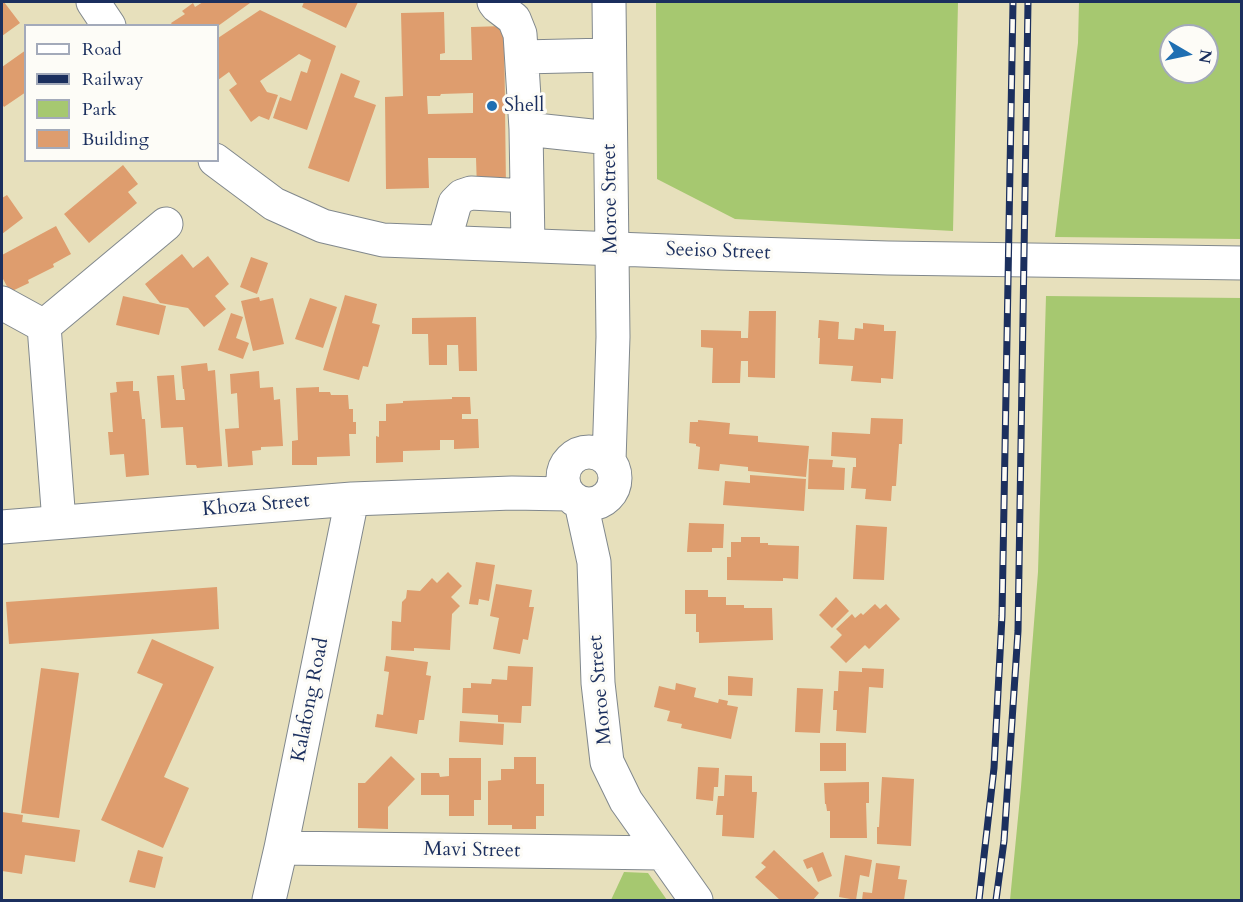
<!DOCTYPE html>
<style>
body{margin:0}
#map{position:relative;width:1243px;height:902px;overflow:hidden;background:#e7e0bc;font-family:Cardo,serif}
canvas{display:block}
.frame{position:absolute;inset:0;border:3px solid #1b2f5e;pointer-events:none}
.legend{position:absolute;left:24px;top:24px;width:195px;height:138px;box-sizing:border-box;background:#fdfcf7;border:2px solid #a3aaba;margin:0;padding:8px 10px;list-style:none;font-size:18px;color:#1b2f5e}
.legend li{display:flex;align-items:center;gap:12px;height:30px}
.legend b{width:30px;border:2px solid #a3aaba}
.north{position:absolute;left:1159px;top:24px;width:60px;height:60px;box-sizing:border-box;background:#fdfcf7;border:2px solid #a3aaba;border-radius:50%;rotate:99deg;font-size:16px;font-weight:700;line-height:24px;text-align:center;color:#1b2f5e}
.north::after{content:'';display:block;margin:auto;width:21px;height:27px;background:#1f6fb2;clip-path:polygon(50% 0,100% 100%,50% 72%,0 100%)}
</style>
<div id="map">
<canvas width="1243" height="902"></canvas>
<div class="frame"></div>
<ul class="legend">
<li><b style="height:8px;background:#fff"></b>Road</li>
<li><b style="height:8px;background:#1b2f5e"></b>Railway</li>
<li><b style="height:16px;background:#a6c870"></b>Park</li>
<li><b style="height:16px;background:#de9d6e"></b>Building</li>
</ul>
<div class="north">N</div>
</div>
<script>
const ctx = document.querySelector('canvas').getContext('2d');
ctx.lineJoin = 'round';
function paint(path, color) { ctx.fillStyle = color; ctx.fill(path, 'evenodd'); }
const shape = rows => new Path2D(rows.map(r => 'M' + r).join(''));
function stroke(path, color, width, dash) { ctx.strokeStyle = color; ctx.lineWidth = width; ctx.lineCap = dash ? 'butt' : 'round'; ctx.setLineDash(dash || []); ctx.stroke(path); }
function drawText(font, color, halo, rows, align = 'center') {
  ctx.font = font + ' Cardo,serif'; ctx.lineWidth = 6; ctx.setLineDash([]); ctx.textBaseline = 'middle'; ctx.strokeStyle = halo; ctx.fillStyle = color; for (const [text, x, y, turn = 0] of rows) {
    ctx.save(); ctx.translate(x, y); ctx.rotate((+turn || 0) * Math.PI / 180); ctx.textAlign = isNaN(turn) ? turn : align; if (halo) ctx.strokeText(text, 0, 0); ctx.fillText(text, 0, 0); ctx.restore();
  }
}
paint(shape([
 [656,2,958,2,953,231,735,219,657,179],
 [1079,2,1241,2,1241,239,1055,237,1078,43],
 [1171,36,1207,36,1207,72,1171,72],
 [1046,296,1241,298,1241,900,1010,900,1021,787,1038,572],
 [624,872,648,873,667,900,611,900]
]), '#a6c870');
paint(shape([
 [2,2,4,2,20,23,2,36],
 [203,2,249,2,250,3,218,26,173,26,171,23,185,14,182,11,193,3,195,7],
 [304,2,358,2,346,28,302,7],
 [260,10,336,46,307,130,273,118,280,97,291,101,301,71,307,73,311,60,299,54,260,81,267,92,278,95,269,120,259,116,251,122,229,90,237,84,229,72,218,80,218,38],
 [444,12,445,53,440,54,440,60,472,60,471,27,504,26,506,188,477,189,476,158,428,158,429,188,386,189,385,97,403,96,401,13],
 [473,93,473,113,428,114,427,96,440,96,441,94],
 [26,50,26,92,4,107,2,104,2,67],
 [341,73,360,81,354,97,376,105,349,182,308,168],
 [123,165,138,184,128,192,137,203,89,243,64,214],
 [7,195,23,218,2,234,2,198],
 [56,226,71,254,53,264,54,267,28,280,29,283,10,292,2,277,2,255],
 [182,254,193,268,208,256,229,284,215,296,226,309,204,327,188,308,160,303,145,284],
 [251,257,268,263,257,294,240,287],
 [345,295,377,304,372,323,380,325,368,367,363,366,359,380,323,370],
 [123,296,166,306,159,335,116,325],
 [259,297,260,301,273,298,284,344,253,351,241,301],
 [310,298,337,307,323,348,295,339],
 [749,311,776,311,775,378,748,377,748,361,741,361,740,383,712,383,713,348,701,347,701,330,741,331,741,338,748,338],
 [231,313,243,317,236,338,249,343,243,359,218,350],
 [476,317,477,371,459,371,458,345,447,345,447,365,429,365,428,334,412,334,412,318],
 [819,320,839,322,838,339,854,340,855,328,863,329,863,323,884,325,884,331,896,331,893,379,881,378,881,383,851,381,853,366,819,364,820,338,818,338],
 [207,363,208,371,215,370,222,466,197,468,196,465,186,465,183,427,161,428,157,376,174,375,176,400,185,400,184,389,183,389,181,366],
 [259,371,260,388,273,387,274,400,280,399,283,446,261,447,261,450,252,451,253,465,228,467,225,429,239,428,237,393,231,394,230,374],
 [133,381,133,391,139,391,142,419,145,419,149,475,126,477,124,454,110,455,108,432,113,432,110,393,117,392,116,382],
 [319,387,319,392,330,392,331,395,348,395,349,409,353,409,353,422,356,422,356,434,349,434,350,456,317,457,317,465,292,465,292,441,298,440,296,388],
 [452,397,470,397,471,414,462,414,462,419,478,419,479,448,454,449,454,440,440,440,440,450,403,451,403,462,376,463,376,436,379,437,379,421,386,421,386,404,403,403,403,401,452,399],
 [871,418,903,419,902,444,899,444,896,486,892,486,891,501,865,499,866,489,851,488,853,467,856,467,856,458,831,456,832,432,870,434],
 [698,420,730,423,729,434,758,436,758,442,809,446,806,477,748,471,748,467,720,464,719,471,698,469,700,447,696,446,696,444,689,443,690,422,698,422],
 [809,459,833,460,832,467,845,468,844,490,808,489],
 [750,475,806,479,804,511,723,505,725,481,750,483],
 [689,523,724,524,723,548,712,548,712,552,687,552],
 [856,525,887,527,884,580,853,579],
 [741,537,760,537,760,543,768,543,768,545,799,546,798,579,783,578,783,581,727,580,727,557,731,557,731,542,741,542],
 [476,562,495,565,489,601,479,599,478,605,469,604],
 [448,572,462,586,451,597,460,606,452,614,450,650,414,648,414,651,391,650,392,621,401,622,402,602,406,598,407,590,420,591,432,578,437,583],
 [496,584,532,590,529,607,534,607,528,640,523,639,520,654,493,649,499,618,490,616],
 [217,587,219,629,9,644,6,602],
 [685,590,708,590,708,597,726,597,726,605,744,605,744,608,772,608,773,640,699,643,699,632,696,632,696,614,685,614],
 [836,597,849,611,832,628,819,615],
 [875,604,880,609,886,604,900,619,869,649,865,645,846,663,830,647,842,635,836,629,852,614,855,618,861,613,863,615],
 [152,639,214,667,164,777,189,788,163,848,101,820,163,684,137,673],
 [386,656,428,662,426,675,431,676,424,720,419,720,417,734,375,727,377,714,383,715,389,672,384,671],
 [508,666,533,667,531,706,522,706,521,723,498,722,498,715,462,713,463,688,471,688,471,683,491,684,492,679,507,680],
 [41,668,79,673,59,818,21,813],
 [862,668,884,669,883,688,869,687,866,733,836,731,837,710,833,710,834,691,838,691,839,671,862,672],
 [728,676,753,678,752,696,728,695],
 [676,683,696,688,694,697,718,703,719,699,728,701,727,705,738,707,731,739,681,728,682,724,667,721,670,711,654,707,659,686,675,690],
 [797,688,823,689,820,733,795,732],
 [460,721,504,724,503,745,459,742],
 [820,743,846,743,846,771,820,771],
 [391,756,415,779,388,807,388,829,358,828,358,783,365,783],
 [514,757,536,757,536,784,544,784,544,816,536,816,536,829,512,829,512,825,488,825,488,781,501,780,501,769,514,769],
 [449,758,481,758,481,800,474,800,474,816,449,816,449,795,421,795,421,773,439,773,440,777,449,776],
 [698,767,719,768,718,787,714,787,713,801,696,799],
 [725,775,752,776,752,792,757,792,754,838,722,836,723,815,716,815,718,796,724,796],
 [882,777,914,779,911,846,877,844,877,827,879,827],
 [869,782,869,803,866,803,867,838,830,838,830,811,827,811,826,804,825,804,824,783],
 [2,812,23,815,22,822,80,830,75,862,25,855,22,874,2,871],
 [138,850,163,857,155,888,129,882],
 [774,850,819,893,813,900,780,900,755,877,766,867,761,863],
 [823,852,832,876,818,882,812,867,807,869,803,860],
 [845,855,872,860,869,877,860,875,856,900,839,897],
 [876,863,900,866,898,879,907,880,904,900,862,900,863,892,872,893]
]), '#de9d6e');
const minor = shape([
 [93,2,109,26],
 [494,2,497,6,514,19,520,34,526,129,528,245],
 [609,2,613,337,609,461],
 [522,57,609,55],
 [526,129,610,138],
 [215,160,274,204,323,226,383,240,720,253,888,258,1242,263],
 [444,242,455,203,462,196,471,193,527,196],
 [2,303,44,326],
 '563 478a26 26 0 1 1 52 0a26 26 0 1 1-52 0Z',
 [581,503,594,562,598,683,607,762,626,801,696,900],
 [59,522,44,326,166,224],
 [2,527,352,499,512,493,568,494],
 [281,848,662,853],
 [269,900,281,848,352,499]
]);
stroke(minor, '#81888d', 35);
stroke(minor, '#fff', 33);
const rail = shape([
 [979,900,994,768,1002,616,1013,2],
 [996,900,1004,841,1018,631,1028,2]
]);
stroke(rail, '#1b2f5e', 7);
stroke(rail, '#fdfcf7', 4.5, [14]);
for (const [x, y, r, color] of [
 [492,106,6,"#1f6fb2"]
]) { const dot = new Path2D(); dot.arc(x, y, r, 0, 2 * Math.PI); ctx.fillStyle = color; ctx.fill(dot); stroke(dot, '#fdfcf7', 2); }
drawText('20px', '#1b2f5e', '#fdfcf7', [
 ["Shell",504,106]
], 'left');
drawText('20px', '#1b2f5e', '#fdfcf7', [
 ["Moroe Street",611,199,-91],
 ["Seeiso Street",718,252,2],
 ["Khoza Street",256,506,-5],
 ["Moroe Street",601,690,-95],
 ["Kalafong Road",311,700,-79],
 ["Mavi Street",472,851,1]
]);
</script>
